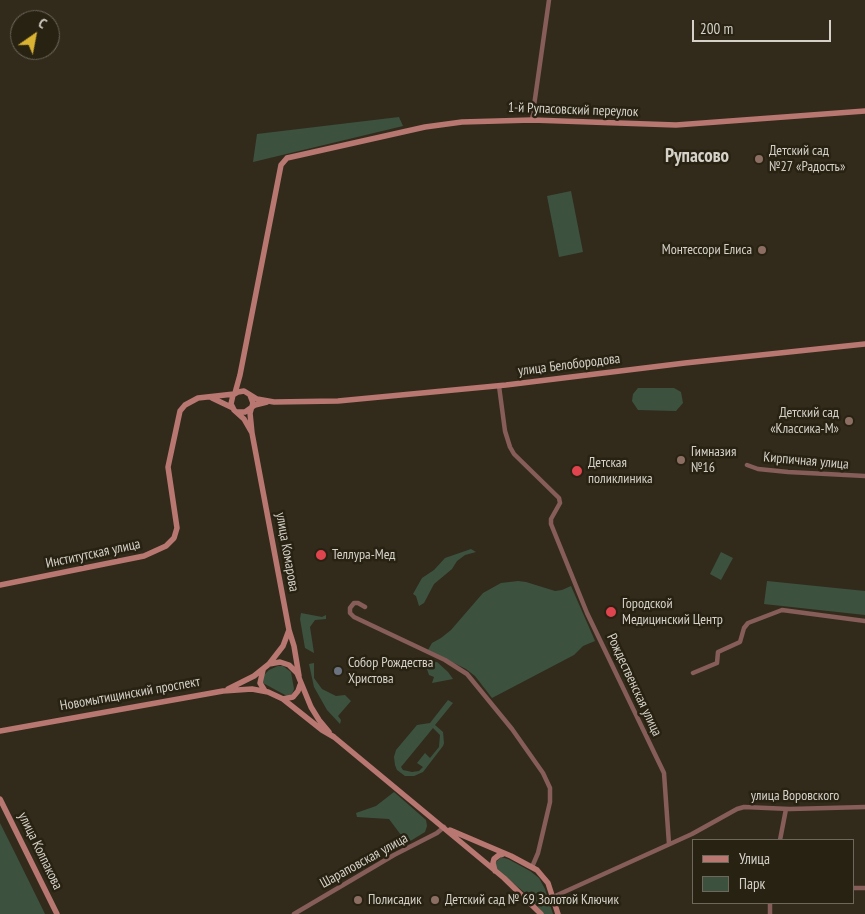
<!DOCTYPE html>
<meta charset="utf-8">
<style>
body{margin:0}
#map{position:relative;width:865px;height:914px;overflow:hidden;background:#322b1c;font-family:"PT Sans Narrow",sans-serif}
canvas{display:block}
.legend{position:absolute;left:692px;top:839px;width:162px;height:65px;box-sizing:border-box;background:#282213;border:1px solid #6d685b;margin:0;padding:6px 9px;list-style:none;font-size:15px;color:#d5d1c8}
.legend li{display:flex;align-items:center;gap:10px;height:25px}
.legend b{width:25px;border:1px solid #6d685b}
.north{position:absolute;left:10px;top:10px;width:50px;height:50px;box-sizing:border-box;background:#282213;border:1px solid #6d685b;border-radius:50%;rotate:33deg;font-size:14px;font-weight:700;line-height:20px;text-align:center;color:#d5d1c8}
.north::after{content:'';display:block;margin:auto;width:18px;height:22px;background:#dab333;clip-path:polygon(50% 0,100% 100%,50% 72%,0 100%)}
.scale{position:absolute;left:692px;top:20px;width:139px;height:22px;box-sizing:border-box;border:2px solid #d5d1c8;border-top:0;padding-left:6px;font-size:15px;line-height:18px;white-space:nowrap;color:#d5d1c8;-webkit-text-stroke:4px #282213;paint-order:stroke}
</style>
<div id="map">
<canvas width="865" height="914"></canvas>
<ul class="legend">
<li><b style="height:6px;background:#b97771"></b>Улица</li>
<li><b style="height:14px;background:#3c523f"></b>Парк</li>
</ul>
<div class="north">С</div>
<div class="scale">200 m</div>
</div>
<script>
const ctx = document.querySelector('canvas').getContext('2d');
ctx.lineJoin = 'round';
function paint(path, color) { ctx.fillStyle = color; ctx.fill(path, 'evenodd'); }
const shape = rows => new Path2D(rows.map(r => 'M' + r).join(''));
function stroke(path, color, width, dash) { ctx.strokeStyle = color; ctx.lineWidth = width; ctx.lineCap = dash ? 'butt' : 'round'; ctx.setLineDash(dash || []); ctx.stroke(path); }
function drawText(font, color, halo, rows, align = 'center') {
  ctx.font = font + ' "PT Sans Narrow",sans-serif'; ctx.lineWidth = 5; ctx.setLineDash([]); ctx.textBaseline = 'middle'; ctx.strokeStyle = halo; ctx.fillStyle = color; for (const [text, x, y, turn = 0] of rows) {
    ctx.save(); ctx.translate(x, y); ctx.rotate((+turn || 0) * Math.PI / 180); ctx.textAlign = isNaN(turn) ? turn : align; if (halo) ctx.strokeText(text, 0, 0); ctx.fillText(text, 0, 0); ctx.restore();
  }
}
paint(shape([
 [399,117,403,126,253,162,257,134],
 [571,191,583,252,559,257,547,196],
 [638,388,674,388,681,392,683,403,676,411,638,410,632,401,633,394],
 [471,549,476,552,465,555,457,561,452,569,434,584,424,603,419,606,416,596,413,594,422,578,434,570,445,558],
 [721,552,733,558,721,580,710,574],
 [518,581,526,582,555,591,562,590,571,586,595,641,583,646,574,655,492,698,475,676,466,669,428,650,432,643,441,638,451,630,483,593,501,583],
 [767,581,865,591,865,615,764,604],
 [301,613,322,617,326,615,326,619,315,620,310,627,314,653,305,648,300,619],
 [437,662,448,672,453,679,432,683,434,677,429,675,427,669,430,663],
 [314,663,314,678,322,689,336,696,345,695,351,701,338,716,341,720,340,724,327,710,314,687,309,664],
 [278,666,283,666,291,672,294,689,292,694,287,696,263,683,263,676,269,670],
 [448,700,453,703,435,725,443,732,444,743,443,746,423,772,414,776,405,776,397,770,395,765,394,757,396,750,417,725,430,723],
 [433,728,440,735,439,747,430,758,425,753,417,763,423,767,419,771,412,772,403,770,401,767],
 [394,792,426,820,427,826,425,832,407,843,389,819,357,817,356,813,376,806],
 [0,823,16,855,45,914,0,914],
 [501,857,508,859,530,871,539,878,545,889,553,914,544,914,524,892,497,870,495,863]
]), '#3c523f');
stroke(shape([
 [532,120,549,0],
 [499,386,505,431,510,447,514,454,559,498,560,503,551,519,551,524,587,613,664,773,669,844],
 [747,465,758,469,788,472,865,476],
 [365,607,358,603,354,603,350,608,350,613,354,617,445,660,467,674,512,729,543,773,550,788,550,802,538,853,532,867],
 [693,673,717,663,718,652,740,642,744,628,748,623,782,610,865,621],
 [780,840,786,809],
 [854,888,865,888],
 [553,897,692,834,737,809,744,807,790,809,865,807],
 [770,903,770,914],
 [294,914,394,855,437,833,444,827]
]), '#865d59', 4.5);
stroke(shape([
 [235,393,240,375,281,165,287,158,425,127,462,122,532,120,676,125,865,111],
 [250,395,253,403,250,413,252,433,289,630,294,646,299,676],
 [212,398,233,408],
 [237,412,245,412,255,405,267,402],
 [252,433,244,419,234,410,231,404,233,395,238,392,244,391,257,399,274,402,338,401,506,385,685,363,865,344],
 [0,585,144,556,166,546,174,538,177,528,168,467,180,411,185,405,198,398,234,394],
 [269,664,283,646,289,630],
 [263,670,260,683,265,691],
 [228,689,254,676,269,664,280,662,289,665,297,673,311,707,319,720,329,732],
 [283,699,293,697,298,691,300,685],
 [0,731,223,691,252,689,268,692,283,699,322,730,334,737,504,878,541,914],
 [0,799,57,914],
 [450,830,511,856,537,870,548,883,558,914],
 [495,871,493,863,494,859,499,855,503,854]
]), '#b97771', 5.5);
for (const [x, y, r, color] of [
 [759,159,5,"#8d6e63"],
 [762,250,5,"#8d6e63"],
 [849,421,5,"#8d6e63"],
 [681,460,5,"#8d6e63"],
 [577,471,6,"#e0444e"],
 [321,555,6,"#e0444e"],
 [611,612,6,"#e0444e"],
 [338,671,5,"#6b7280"],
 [358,900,5,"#8d6e63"],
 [435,900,5,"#8d6e63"]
]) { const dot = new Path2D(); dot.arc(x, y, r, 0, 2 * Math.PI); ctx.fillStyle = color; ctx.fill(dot); stroke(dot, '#282213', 2); }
drawText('14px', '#d5d1c8', '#282213', [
 ["1-й Рупасовский переулок",573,110,2],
 ["улица Белобородова",569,365,-7],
 ["Кирпичная улица",806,461,5],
 ["улица Комарова",287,552,80],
 ["Институтская улица",93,554,-12],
 ["Рождественская улица",634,685,65],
 ["Новомытищинский проспект",130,694,-10],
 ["улица Воровского",795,796],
 ["улица Колпакова",40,851,64],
 ["Шараповская улица",364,861,-29]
]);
drawText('14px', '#d5d1c8', '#282213', [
 ["Детский сад",769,151],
 ["№27 «Радость»",769,167],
 ["Монтессори Елиса",752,250,"right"],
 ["Детский сад",839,413,"right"],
 ["«Классика-М»",839,429,"right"],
 ["Гимназия",691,452],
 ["№16",691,468],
 ["Детская",588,463],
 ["поликлиника",588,479],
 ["Теллура-Мед",332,555],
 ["Городской",622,604],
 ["Медицинский Центр",622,620],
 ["Собор Рождества",348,663],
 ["Христова",348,679],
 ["Полисадик",368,900],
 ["Детский сад № 69 Золотой Ключик",445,900]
], 'left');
drawText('bold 19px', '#d5d1c8', '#282213', [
 ["Рупасово",697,157]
]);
</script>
